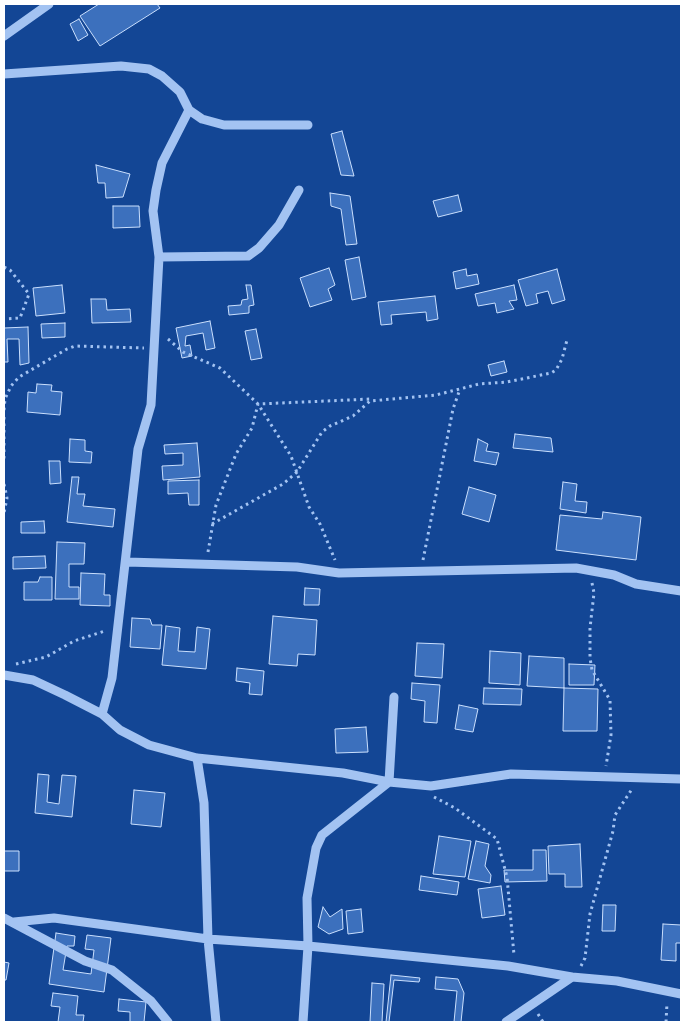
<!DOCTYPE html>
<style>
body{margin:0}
#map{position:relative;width:685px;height:1026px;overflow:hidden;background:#134695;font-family:Jost,sans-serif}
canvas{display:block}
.frame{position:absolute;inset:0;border:5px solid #fff;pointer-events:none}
</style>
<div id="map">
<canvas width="685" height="1026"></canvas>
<div class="frame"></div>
</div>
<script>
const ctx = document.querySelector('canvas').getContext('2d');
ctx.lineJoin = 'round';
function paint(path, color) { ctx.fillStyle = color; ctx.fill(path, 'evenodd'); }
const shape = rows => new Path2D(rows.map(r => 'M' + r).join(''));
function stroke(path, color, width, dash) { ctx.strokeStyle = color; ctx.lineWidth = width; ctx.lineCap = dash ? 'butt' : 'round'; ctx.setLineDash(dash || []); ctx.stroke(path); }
const building = shape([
 [99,4,157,4,160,8,100,46,80,16,99,4],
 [79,19,88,35,78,41,70,24,79,19],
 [342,131,354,176,341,175,331,134,342,131],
 [96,165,130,174,123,197,106,198,105,183,98,183,96,165],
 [330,193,350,196,357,244,346,245,341,209,331,206,330,193],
 [458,195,462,211,438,217,433,201,458,195],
 [113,206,139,206,140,227,113,228,113,206],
 [359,257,366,297,352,300,345,260,359,257],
 [329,268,335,285,328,289,332,300,310,307,300,278,329,268],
 [466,269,467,276,477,274,479,284,456,289,453,272,466,269],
 [557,269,565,300,552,304,548,291,536,294,538,303,526,306,518,280,557,269],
 [62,285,65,313,36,316,33,288,62,285],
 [246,285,251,285,254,305,249,306,249,313,229,315,228,306,241,305,242,300,248,299,246,285],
 [514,285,517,300,509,301,514,309,497,313,495,303,478,306,475,294,514,285],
 [435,296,438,319,427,321,426,312,391,315,392,324,381,325,378,302,435,296],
 [91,299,106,299,107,310,130,309,131,322,92,323,91,299],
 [210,321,215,348,206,350,203,333,186,336,185,346,190,345,192,356,182,358,176,328,210,321],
 [65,323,65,337,42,338,41,324,65,323],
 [28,327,29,363,20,365,19,339,7,339,8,362,4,362,4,328,28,327],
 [256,329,262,358,251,360,245,331,256,329],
 [504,361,507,372,491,376,488,365,504,361],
 [37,384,52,385,51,391,62,392,60,415,27,412,28,392,36,393,37,384],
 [515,434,551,438,553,452,513,448,515,434],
 [70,439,85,440,85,451,92,452,91,463,69,462,70,439],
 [478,439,488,444,486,451,499,453,496,465,474,461,478,439],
 [197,443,200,477,163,480,162,466,183,465,183,453,165,454,164,445,197,443],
 [49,461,60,461,61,483,50,484,49,461],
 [72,477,79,477,77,494,85,494,83,506,115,509,113,527,67,522,72,477],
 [199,480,199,505,189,505,188,493,168,494,168,481,199,480],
 [563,482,577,484,575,501,587,502,586,513,560,509,563,482],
 [469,487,496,495,489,522,462,514,469,487],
 [603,512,641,517,636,560,556,550,560,515,602,519,603,512],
 [44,521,45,533,21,533,21,522,44,521],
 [57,542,85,543,84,564,69,564,69,587,79,587,79,599,55,599,57,542],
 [45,556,46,568,13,569,13,557,45,556],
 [81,573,105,574,104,595,110,595,110,606,80,605,81,573],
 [40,577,52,577,52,600,24,600,24,582,38,582,40,577],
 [305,588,320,589,319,605,304,605,305,588],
 [273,616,317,620,315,655,298,654,297,666,269,664,273,616],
 [132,618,150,619,152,625,162,625,160,649,130,647,132,618],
 [166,626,180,628,178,651,195,652,197,627,210,629,206,669,162,665,166,626],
 [417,643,444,644,442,678,415,676,417,643],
 [490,651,521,653,520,685,489,683,490,651],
 [529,656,564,658,564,688,527,686,529,656],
 [569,664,595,665,594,685,569,685,569,664],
 [237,668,264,671,262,695,249,694,250,683,236,681,237,668],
 [412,683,440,685,437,723,424,722,425,701,411,699,412,683],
 [484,688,522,689,521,705,483,704,484,688],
 [564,688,598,689,597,731,563,731,564,688],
 [459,705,478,709,473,732,455,729,459,705],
 [366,727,368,752,336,753,335,729,366,727],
 [38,774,49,775,47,802,59,804,62,775,76,776,72,817,35,813,38,774],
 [134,790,165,793,161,827,131,824,134,790],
 [439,836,471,841,465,877,433,874,439,836],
 [476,841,489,844,485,866,491,875,490,883,468,879,476,841],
 [580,844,582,887,565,887,565,874,549,874,548,846,580,844],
 [533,850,546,850,547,881,505,882,504,870,533,870,533,850],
 [4,851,19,851,19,871,4,871,4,851],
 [421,876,459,882,457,895,419,890,421,876],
 [501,886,505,915,482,918,478,889,501,886],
 [603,905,616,905,615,931,602,931,603,905],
 [323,907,330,917,342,909,343,929,329,934,318,927,323,907],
 [361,909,363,932,348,934,346,911,361,909],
 [663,924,681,925,681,943,676,943,676,961,661,960,663,924],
 [56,933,75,936,74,946,67,946,63,970,91,974,94,950,85,949,87,935,111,938,104,992,49,984,56,933],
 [4,962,9,963,6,980,4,980,4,962],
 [391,975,420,978,419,982,394,980,389,1022,386,1022,391,975],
 [436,977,458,979,464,993,461,1022,454,1022,457,991,435,989,436,977],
 [372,983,384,984,382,1022,370,1022,372,983],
 [53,993,78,996,76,1015,84,1015,83,1022,58,1022,60,1007,51,1006,53,993],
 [119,999,146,1002,144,1022,130,1022,130,1012,118,1011,119,999]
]);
paint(building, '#3c70bd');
stroke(building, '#cadffd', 1);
stroke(shape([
 [4,267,10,270,29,294,20,318,4,319],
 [168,339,183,352,220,368,258,404,291,456,309,507,320,524,335,560],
 [4,410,5,399,11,386,19,377,67,349,75,346,144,348],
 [4,417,4,461],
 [4,484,7,498,4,513],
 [212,524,283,484,297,472,322,432,330,426,353,416,370,401,436,395,479,384,507,382,551,373,556,370,562,359,567,340],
 [208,552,216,505,236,454,252,428,258,404,371,399],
 [423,560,453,409,460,389],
 [592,583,594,593,590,628,590,658,592,670,610,700,611,735,606,766],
 [16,664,46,657,74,641,105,631],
 [434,797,455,808,497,839,507,877,514,955],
 [581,966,585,958,590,914,613,831,615,815,632,789],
 [538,1014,543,1022],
 [666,1022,667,1003]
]), '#a3c3f2', 3, [2.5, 4]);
stroke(shape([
 [4,36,49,4],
 [4,74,121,66,149,69,162,76,180,92,189,110,202,119,224,125,308,125],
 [159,257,248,256,259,248,279,225,299,190],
 [127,562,297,567,339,573,576,568,614,575,636,584,681,591],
 [4,675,33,680,65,695,102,714,120,730,149,745,197,758,343,773,389,782,431,786,511,774,681,779],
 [102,714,112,678,138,449,151,405,159,257,153,211,156,190,162,163,189,110],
 [197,758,204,803,208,939,216,1022],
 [4,918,85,961,112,970,151,1001,168,1022],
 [14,922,54,918,208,939,308,946,508,966,572,977,617,981,681,994],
 [303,1022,308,946,307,898,316,848,322,835,389,782,394,697],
 [506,1022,572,977]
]), '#a3c3f2', 9);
</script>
